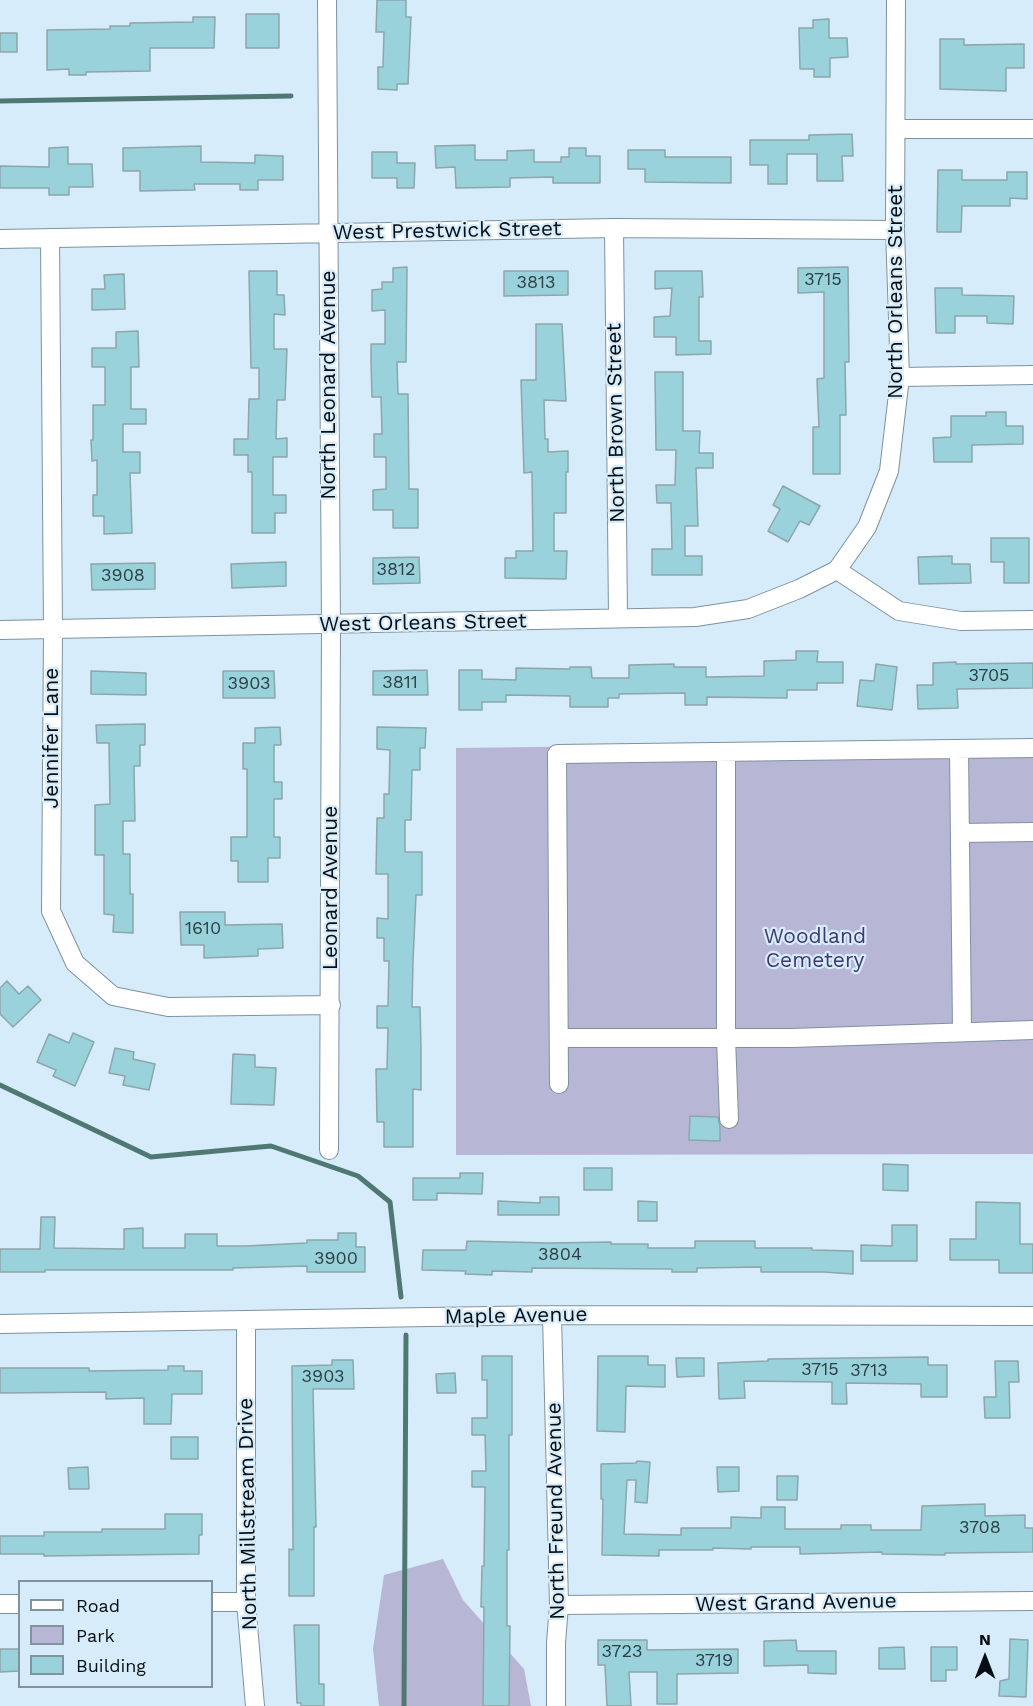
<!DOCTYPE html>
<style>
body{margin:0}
#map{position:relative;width:1033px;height:1706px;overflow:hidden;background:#d6ecfa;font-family:"Work Sans",sans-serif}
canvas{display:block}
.legend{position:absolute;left:18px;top:1580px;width:195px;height:108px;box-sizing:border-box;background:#d6ecfa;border:2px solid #83939e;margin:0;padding:8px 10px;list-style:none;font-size:18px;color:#070e13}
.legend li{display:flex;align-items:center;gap:12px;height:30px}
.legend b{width:30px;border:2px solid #83939e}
.north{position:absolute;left:955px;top:1628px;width:60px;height:60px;-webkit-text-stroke:4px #d6ecfa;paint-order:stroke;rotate:0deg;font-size:16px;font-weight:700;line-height:24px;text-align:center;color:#070e13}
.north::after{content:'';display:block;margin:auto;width:21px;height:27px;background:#070e13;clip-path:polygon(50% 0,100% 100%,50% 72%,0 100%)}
</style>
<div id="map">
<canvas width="1033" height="1706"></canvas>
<ul class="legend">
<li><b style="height:8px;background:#fff"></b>Road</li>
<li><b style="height:16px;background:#b8b6d5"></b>Park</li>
<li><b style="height:16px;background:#9ad2db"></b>Building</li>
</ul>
<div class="north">N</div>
</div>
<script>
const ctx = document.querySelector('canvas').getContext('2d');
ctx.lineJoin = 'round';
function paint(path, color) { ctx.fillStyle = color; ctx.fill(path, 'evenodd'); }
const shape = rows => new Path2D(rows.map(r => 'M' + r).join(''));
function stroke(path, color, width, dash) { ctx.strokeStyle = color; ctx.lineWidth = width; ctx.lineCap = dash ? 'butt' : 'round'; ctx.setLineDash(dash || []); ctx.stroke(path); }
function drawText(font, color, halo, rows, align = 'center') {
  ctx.font = font + ' "Work Sans",sans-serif'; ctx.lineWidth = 4.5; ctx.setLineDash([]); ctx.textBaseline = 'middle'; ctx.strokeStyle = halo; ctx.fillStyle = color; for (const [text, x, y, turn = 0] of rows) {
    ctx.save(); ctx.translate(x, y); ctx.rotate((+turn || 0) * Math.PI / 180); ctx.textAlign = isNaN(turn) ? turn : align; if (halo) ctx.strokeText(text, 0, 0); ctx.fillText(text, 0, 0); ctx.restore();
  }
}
paint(shape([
 [1033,741,1033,1154,456,1155,456,748],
 [443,1559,463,1600,524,1669,531,1706,379,1706,373,1649,384,1575]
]), '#b8b6d5');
stroke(shape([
 [0,101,291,96],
 [0,1085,151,1157,271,1146,358,1176,390,1202,401,1297],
 [404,1706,406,1335]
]), '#507873', 5);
const building = shape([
 [377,0,406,0,406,17,411,17,408,84,397,84,397,90,378,89,378,67,383,67,384,32,376,32,377,0],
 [246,14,279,14,279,48,246,48,246,14],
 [193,17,215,17,214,48,150,48,150,71,86,72,86,75,69,75,69,69,47,70,47,30,110,29,110,26,130,26,130,23,193,22,193,17],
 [829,19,829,38,847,38,848,57,830,58,830,77,814,77,814,69,800,69,799,28,813,28,813,20,829,19],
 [0,33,17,33,17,52,0,52,0,33],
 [940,39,964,39,964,45,1024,44,1024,68,1006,68,1006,91,940,89,940,39],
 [852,134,853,156,842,156,843,181,817,181,817,154,787,154,787,184,768,184,768,165,750,165,750,140,809,140,809,135,852,134],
 [475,145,475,160,507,160,507,151,534,150,534,162,561,162,561,157,569,157,569,148,586,148,586,156,600,156,600,183,553,183,553,177,510,178,510,187,456,188,455,167,436,168,435,146,475,145],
 [201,146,201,162,255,163,255,155,283,156,283,180,258,180,258,190,240,190,240,184,194,184,195,190,140,191,140,171,123,171,123,148,201,146],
 [68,147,68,164,92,164,93,187,69,187,69,195,49,195,49,188,0,188,0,166,49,167,49,148,68,147],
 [628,150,665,150,665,157,731,157,731,183,645,182,645,169,628,169,628,150],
 [372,152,397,152,397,163,415,163,414,188,397,188,397,178,372,178,372,152],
 [938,170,962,170,962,180,1007,180,1007,172,1027,172,1027,199,1010,198,1010,206,962,206,961,232,937,232,938,170],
 [407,267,406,362,397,362,398,394,408,394,409,489,418,489,418,528,393,528,393,510,373,510,373,490,386,489,386,457,374,457,374,434,382,434,381,397,372,397,371,362,371,344,385,344,385,310,372,311,372,290,382,289,382,282,393,282,393,268,407,267],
 [848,267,849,362,845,362,846,415,840,415,840,474,813,474,813,427,819,427,817,379,824,378,824,292,798,293,798,268,848,267],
 [249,271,277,271,277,295,284,295,285,315,274,314,274,349,287,349,285,400,277,400,276,439,287,438,287,457,273,457,273,495,286,495,286,513,275,513,275,533,252,533,252,472,248,472,248,455,234,455,234,439,248,439,249,399,259,399,259,368,251,368,249,271],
 [504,271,568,271,568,295,504,296,504,271],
 [655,271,702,271,703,297,699,297,699,341,711,341,711,354,676,355,676,337,654,337,654,317,670,316,672,288,655,289,655,271],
 [124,274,125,309,92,310,92,289,105,289,104,275,124,274],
 [935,288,962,288,962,295,1014,296,1013,324,987,323,987,316,955,316,955,333,936,333,935,288],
 [536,324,562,324,566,401,544,400,545,439,548,439,548,452,568,451,568,472,566,472,566,513,554,513,554,551,567,551,566,579,505,578,505,558,516,558,516,551,533,551,532,472,524,473,521,380,536,380,536,324],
 [138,331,139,367,131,367,131,409,146,409,146,424,123,424,123,452,140,452,140,473,130,473,132,533,104,534,104,516,93,516,93,495,97,495,97,460,92,461,91,440,93,440,93,405,105,405,105,367,92,367,92,348,116,348,116,332,138,331],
 [655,372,683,372,683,431,700,431,699,453,713,453,713,468,696,468,698,526,685,526,685,556,702,556,702,575,652,575,652,549,672,549,671,503,657,503,656,485,675,485,676,450,656,450,655,372],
 [986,412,1006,412,1006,426,1023,426,1023,444,972,445,972,462,934,462,933,438,951,437,951,416,986,416,986,412],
 [783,486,820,506,809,525,800,521,788,542,768,531,780,509,773,505,783,486],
 [991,538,1029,538,1029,583,1004,583,1004,562,991,562,991,538],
 [952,556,952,564,970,564,971,583,919,584,918,557,952,556],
 [419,557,420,583,373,584,373,558,419,557],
 [286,562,286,586,232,588,231,564,286,562],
 [155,563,155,589,92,590,91,564,155,563],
 [796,651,818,651,817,662,843,662,843,683,817,683,817,690,787,690,787,698,707,697,707,705,685,705,685,693,619,694,619,698,608,698,608,707,570,707,570,696,506,695,506,702,482,702,482,710,459,710,459,670,482,670,482,679,516,680,516,668,570,669,570,667,591,667,592,678,629,678,629,665,674,664,674,667,706,667,706,677,764,676,764,661,796,660,796,651],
 [956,662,956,664,1033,663,1033,688,957,689,958,708,918,709,917,685,933,685,933,663,956,662],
 [876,664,897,667,892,710,857,706,860,680,874,681,876,664],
 [427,670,428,695,373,695,373,671,427,670],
 [91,671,146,673,146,695,91,694,91,671],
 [223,671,274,671,275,698,223,698,223,671],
 [145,724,145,745,140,745,140,766,134,766,135,821,123,821,123,854,130,854,130,894,133,894,133,933,113,932,114,915,104,914,104,855,95,855,95,805,110,804,109,743,97,743,96,725,145,724],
 [280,727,281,745,274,745,274,782,282,782,282,799,274,799,274,837,280,837,280,858,268,858,268,882,238,882,238,861,231,861,231,837,247,837,247,769,243,769,243,743,255,743,255,728,280,727],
 [377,727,426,728,425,748,420,748,420,770,412,770,411,820,405,820,405,852,422,852,422,895,416,895,413,961,412,1007,420,1007,421,1049,421,1090,413,1089,413,1147,384,1147,384,1122,377,1122,376,1069,387,1069,388,1028,377,1028,377,1006,388,1006,389,961,384,961,384,938,377,938,377,918,388,919,388,874,376,874,377,818,384,818,384,794,389,794,390,750,377,749,377,727],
 [180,912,225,912,225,925,282,924,283,948,258,949,258,956,204,958,204,945,181,945,180,912],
 [7,981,19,994,28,986,41,1000,13,1027,0,1014,0,988,7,981],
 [73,1033,94,1042,75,1086,53,1076,56,1070,37,1062,49,1034,69,1043,73,1033],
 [115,1048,134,1052,133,1059,155,1064,149,1090,123,1085,125,1076,109,1073,115,1048],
 [233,1054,255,1055,255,1067,276,1068,274,1105,231,1104,233,1054],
 [690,1116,718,1117,720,1126,720,1141,689,1140,690,1116],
 [883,1164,908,1165,908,1191,883,1190,883,1164],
 [584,1168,612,1168,612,1190,584,1190,584,1168],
 [460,1173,483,1173,482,1194,437,1193,437,1200,413,1200,413,1178,460,1178,460,1173],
 [540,1197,559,1197,559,1215,498,1215,498,1201,540,1203,540,1197],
 [638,1201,657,1202,657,1221,638,1221,638,1201],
 [976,1202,1020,1203,1020,1244,1033,1244,1033,1273,999,1273,999,1260,950,1260,950,1239,976,1239,976,1202],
 [41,1217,55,1217,54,1248,124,1249,124,1229,143,1228,143,1248,185,1248,185,1234,217,1234,217,1246,245,1246,307,1243,307,1240,338,1240,338,1233,356,1233,356,1247,365,1247,365,1272,307,1272,307,1266,233,1268,233,1270,45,1270,45,1272,0,1272,0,1249,40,1249,41,1217],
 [892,1225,917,1225,917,1261,861,1261,861,1245,892,1246,892,1225],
 [467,1241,549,1243,611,1242,611,1244,648,1244,648,1248,695,1248,695,1241,755,1241,755,1248,812,1248,812,1250,853,1251,853,1274,824,1272,761,1272,761,1267,697,1268,697,1272,672,1272,672,1269,532,1268,532,1272,492,1271,492,1275,465,1274,466,1271,422,1270,423,1250,466,1250,467,1241],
 [482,1356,512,1356,512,1435,509,1435,509,1550,507,1550,507,1626,510,1626,509,1706,483,1706,484,1607,481,1607,482,1566,484,1566,485,1487,472,1487,472,1471,486,1471,485,1435,472,1435,472,1418,487,1418,487,1380,482,1380,482,1356],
 [598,1356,648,1356,648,1365,665,1365,665,1387,626,1386,625,1432,597,1431,598,1356],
 [928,1357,928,1365,947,1365,947,1397,921,1397,921,1384,846,1383,847,1404,832,1404,832,1382,744,1381,745,1398,719,1399,718,1363,768,1361,768,1359,928,1357],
 [676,1358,704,1358,704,1376,677,1377,676,1358],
 [332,1360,353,1360,354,1389,313,1389,316,1527,314,1527,314,1596,289,1596,289,1549,293,1550,292,1366,332,1365,332,1360],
 [995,1361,1018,1361,1019,1382,1009,1382,1010,1418,985,1418,984,1397,996,1397,995,1361],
 [168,1366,184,1366,184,1371,202,1371,202,1394,172,1394,171,1424,144,1424,144,1398,106,1399,106,1392,0,1393,0,1368,89,1368,89,1371,168,1370,168,1366],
 [455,1373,456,1393,437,1393,436,1374,455,1373],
 [171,1437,198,1437,198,1459,171,1459,171,1437],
 [637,1461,650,1462,647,1503,635,1502,636,1480,627,1480,624,1534,681,1535,681,1528,731,1528,731,1517,761,1518,761,1507,785,1507,785,1529,841,1529,841,1525,871,1525,871,1530,921,1530,922,1506,985,1504,985,1516,1025,1515,1025,1528,1033,1528,1033,1552,945,1553,945,1555,882,1554,882,1552,800,1554,800,1547,751,1547,751,1549,713,1548,713,1550,659,1550,659,1556,602,1555,603,1499,601,1499,601,1464,636,1463,637,1461],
 [88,1467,89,1489,69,1489,68,1468,88,1467],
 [717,1467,739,1467,739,1491,718,1492,717,1467],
 [777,1476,798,1476,797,1500,777,1500,777,1476],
 [165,1514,202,1514,202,1535,199,1535,199,1554,44,1556,44,1554,0,1554,0,1536,44,1536,44,1532,102,1532,102,1529,165,1529,165,1514],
 [294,1625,319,1625,319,1684,324,1684,324,1706,301,1706,301,1703,297,1703,294,1625],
 [1010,1639,1028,1640,1026,1697,999,1696,1000,1681,1009,1679,1010,1639],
 [598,1640,647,1640,647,1650,738,1649,738,1673,677,1674,677,1704,657,1704,657,1672,629,1672,631,1706,607,1706,605,1665,598,1665,598,1640],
 [796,1640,797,1651,836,1651,836,1674,808,1673,808,1665,764,1666,764,1641,796,1640],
 [904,1647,905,1669,879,1669,879,1648,904,1647],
 [931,1647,957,1647,957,1670,946,1670,946,1681,931,1681,931,1647],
 [0,1649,20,1649,20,1671,0,1672,0,1649]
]);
paint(building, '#9ad2db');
stroke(building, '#8ca6ab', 1.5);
const minor = shape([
 [327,0,331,625,329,1150],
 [896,129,1033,129],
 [614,228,618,617],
 [50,238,53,629,51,911,75,963,113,996,168,1007,331,1005],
 [0,239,614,228,895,230],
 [900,377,1033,375],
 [837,570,899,611,961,621,1033,620],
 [0,630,695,617,748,609,799,589,837,570,867,527,889,471,900,377,895,230,896,0],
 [959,749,962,1031],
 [726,752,726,1038,729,1119],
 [960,833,1033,832],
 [559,1038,792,1038,1033,1030],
 [559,1084,557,754,1033,748],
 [552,1315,559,1605,556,1643,556,1706],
 [246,1321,246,1602,255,1706],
 [0,1324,552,1315,1033,1316],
 [212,1602,246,1602],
 [0,1604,20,1604],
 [559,1605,1033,1601]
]);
stroke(minor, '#7e929e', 20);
stroke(minor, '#fff', 18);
drawText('18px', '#2c3f45', null, [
 ["3715",823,280],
 ["3813",536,283],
 ["3812",396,570],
 ["3908",123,576],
 ["3705",989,676],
 ["3811",400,683],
 ["3903",249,684],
 ["1610",203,929],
 ["3804",560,1255],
 ["3900",336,1259],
 ["3715",820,1370],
 ["3713",869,1371],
 ["3903",323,1377],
 ["3708",980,1528],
 ["3723",622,1652],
 ["3719",714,1661]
]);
drawText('21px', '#070e13', '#d6ecfa', [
 ["West Prestwick Street",447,231,-1],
 ["North Orleans Street",896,292,-90],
 ["North Leonard Avenue",329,385,-90],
 ["North Brown Street",616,423,-91],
 ["West Orleans Street",423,623,-1],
 ["Jennifer Lane",52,738,-90],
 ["Leonard Avenue",331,888,-90],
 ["Maple Avenue",516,1316,-1],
 ["North Freund Avenue",556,1511,-91],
 ["North Millstream Drive",248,1514,-91],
 ["West Grand Avenue",796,1603,-1]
]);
drawText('21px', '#40386d', '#d6ecfa', [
 ["Woodland",815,937],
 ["Cemetery",815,961]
]);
</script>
